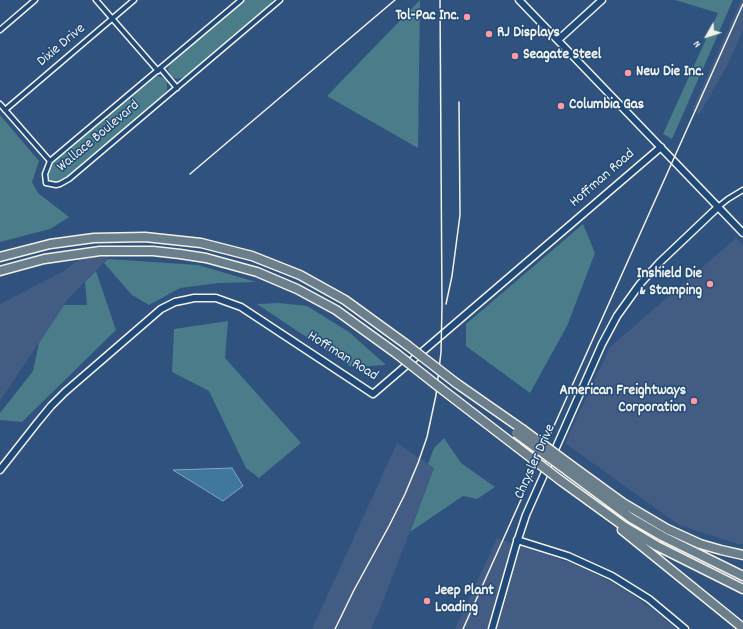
<!DOCTYPE html>
<style>
body{margin:0}
#map{position:relative;width:743px;height:629px;overflow:hidden;background:#2f527e;font-family:Dekko,sans-serif}
canvas{display:block}
.north{position:absolute;left:687px;top:16px;width:40px;height:40px;-webkit-text-stroke:3px #1f4a7a;paint-order:stroke;rotate:231deg;font-size:11px;font-weight:700;line-height:16px;text-align:center;color:#f4f1e8}
.north::after{content:'';display:block;margin:auto;width:14px;height:18px;background:#f4f1e8;clip-path:polygon(50% 0,100% 100%,50% 72%,0 100%)}
</style>
<div id="map">
<canvas width="743" height="629"></canvas>
<div class="north">N</div>
</div>
<script>
const ctx = document.querySelector('canvas').getContext('2d');
ctx.lineJoin = 'round';
function paint(path, color) { ctx.fillStyle = color; ctx.fill(path, 'evenodd'); }
const shape = rows => new Path2D(rows.map(r => 'M' + r).join(''));
function stroke(path, color, width, dash) { ctx.strokeStyle = color; ctx.lineWidth = width; ctx.lineCap = dash ? 'butt' : 'round'; ctx.setLineDash(dash || []); ctx.stroke(path); }
function drawText(font, color, halo, rows, align = 'center') {
  ctx.font = font + ' Dekko,sans-serif'; ctx.lineWidth = 3; ctx.setLineDash([]); ctx.textBaseline = 'middle'; ctx.strokeStyle = halo; ctx.fillStyle = color; for (const [text, x, y, turn = 0] of rows) {
    ctx.save(); ctx.translate(x, y); ctx.rotate((+turn || 0) * Math.PI / 180); ctx.textAlign = isNaN(turn) ? turn : align; if (halo) ctx.strokeText(text, 0, 0); ctx.fillText(text, 0, 0); ctx.restore();
  }
}
paint(shape([
 [741,0,743,0,743,30,728,64,699,115,692,110],
 [736,238,743,245,743,544,738,544,679,525,565,443,610,347],
 [116,250,68,299,0,401,0,304,62,272,89,252],
 [397,443,434,468,382,604,371,629,312,629],
 [497,538,574,564,602,577,627,591,663,617,676,629,455,629]
]), '#425c83');
paint(shape([
 [244,0,273,0,271,4,185,77,177,79,171,76,168,70,169,66,173,60],
 [420,0,418,148,327,96],
 [675,0,733,0,672,139,663,134,718,13],
 [157,76,162,77,167,81,167,90,164,94,65,178,54,182,49,180,47,176,50,168,59,156,150,79],
 [0,115,39,161,32,182,38,193,69,217,50,229,0,242],
 [583,224,595,253,567,326,530,393,466,346,466,324],
 [108,259,198,265,256,282,219,283,180,288,149,305,132,295,104,263],
 [96,271,116,330,22,422,0,420,0,413,33,371,39,343,64,305,87,305,85,282],
 [279,303,307,306,349,332,386,365,351,367,257,304],
 [228,321,225,358,301,443,259,478,246,468,209,391,172,372,174,329],
 [444,438,461,463,495,487,477,499,463,496,410,532,434,468,428,464,434,448]
]), '#4a7d89');
const water = shape([
 [232,468,243,486,223,501,173,470,232,468]
]);
paint(water, '#40779d');
stroke(water, '#88a8bb', 1);
const street = shape([
 [96,0,158,71],
 [241,0,50,161,45,174,46,183,56,185,60,184,69,179,280,0],
 [0,30,35,0],
 [161,69,177,88],
 [0,104,50,161],
 [5,110,134,0],
 [718,207,728,199,743,190]
]);
const secondary = shape([
 [519,0,743,233],
 [558,40,602,0],
 [0,470,37,423,51,406,65,392,161,309,175,302,185,300,194,298,216,298,241,307,373,394,661,147],
 [517,540,568,556,612,576,649,599,685,629],
 [492,629,516,545,526,515,602,344,617,316,640,284,659,263,718,207]
]);
const highway = shape([
 [0,257,50,244,94,238,145,237,201,243,252,256,300,275,345,300,407,345],
 [0,271,44,259,100,251,153,251,180,254,206,258,257,272,297,289,336,310,397,354],
 [456,383,522,429],
 [439,387,517,447],
 [572,466,623,503,667,529,700,544,721,550,743,555],
 [569,472,631,518,662,536,743,576],
 [560,480,625,527,657,546,743,589],
 [622,530,743,628]
]);
stroke(street, '#f4f1e8', 7);
stroke(secondary, '#f4f1e8', 9);
stroke(highway, '#f4f1e8', 11);
stroke(street, '#1f4a7a', 4);
stroke(secondary, '#1f4a7a', 6);
stroke(highway, '#6b7e8b', 8);
stroke(shape([
 [190,174,395,0],
 [446,304,452,276,460,215,459,102],
 [335,629,354,590,389,526,405,494,418,463,427,437,436,395,441,352,442,306,440,0],
 [463,629,743,4]
]), '#f4f1e8', 1.5);
const highwayBridge = shape([
 [407,345,456,383],
 [397,354,439,387],
 [522,429,572,466],
 [516,433,569,472],
 [517,447,560,480]
]);
stroke(highwayBridge, '#f4f1e8', 11, []);
stroke(highwayBridge, '#6b7e8b', 8);
for (const [x, y, r, color] of [
 [467,17,4,"#ff9aa2"],
 [489,34,4,"#ff9aa2"],
 [515,56,4,"#ff9aa2"],
 [628,73,4,"#ff9aa2"],
 [561,106,4,"#ff9aa2"],
 [710,284,4,"#ff9aa2"],
 [694,401,4,"#ff9aa2"],
 [427,601,4,"#ff9aa2"]
]) { const dot = new Path2D(); dot.arc(x, y, r, 0, 2 * Math.PI); ctx.fillStyle = color; ctx.fill(dot); stroke(dot, '#1f4a7a', 1.5); }
drawText('bold 15px', '#f4f1e8', '#1f4a7a', [
 ["Tol-Pac Inc.",459,17,"right"],
 ["RJ Displays",497,34],
 ["Seagate Steel",523,56],
 ["New Die Inc.",636,73],
 ["Columbia Gas",569,106],
 ["Inshield Die",702,275,"right"],
 ["& Stamping",702,292,"right"],
 ["American Freightways",686,392,"right"],
 ["Corporation",686,409,"right"],
 ["Jeep Plant",435,592],
 ["Loading",435,609]
], 'left');
drawText('15px', '#f4f1e8', '#1f4a7a', [
 ["Dixie Drive",62,46,-40],
 ["Wallace Boulevard",99,137,-40],
 ["Hoffman Road",603,179,-41],
 ["Hoffman Road",342,357,32],
 ["Chrysler Drive",536,462,-66]
]);
</script>
